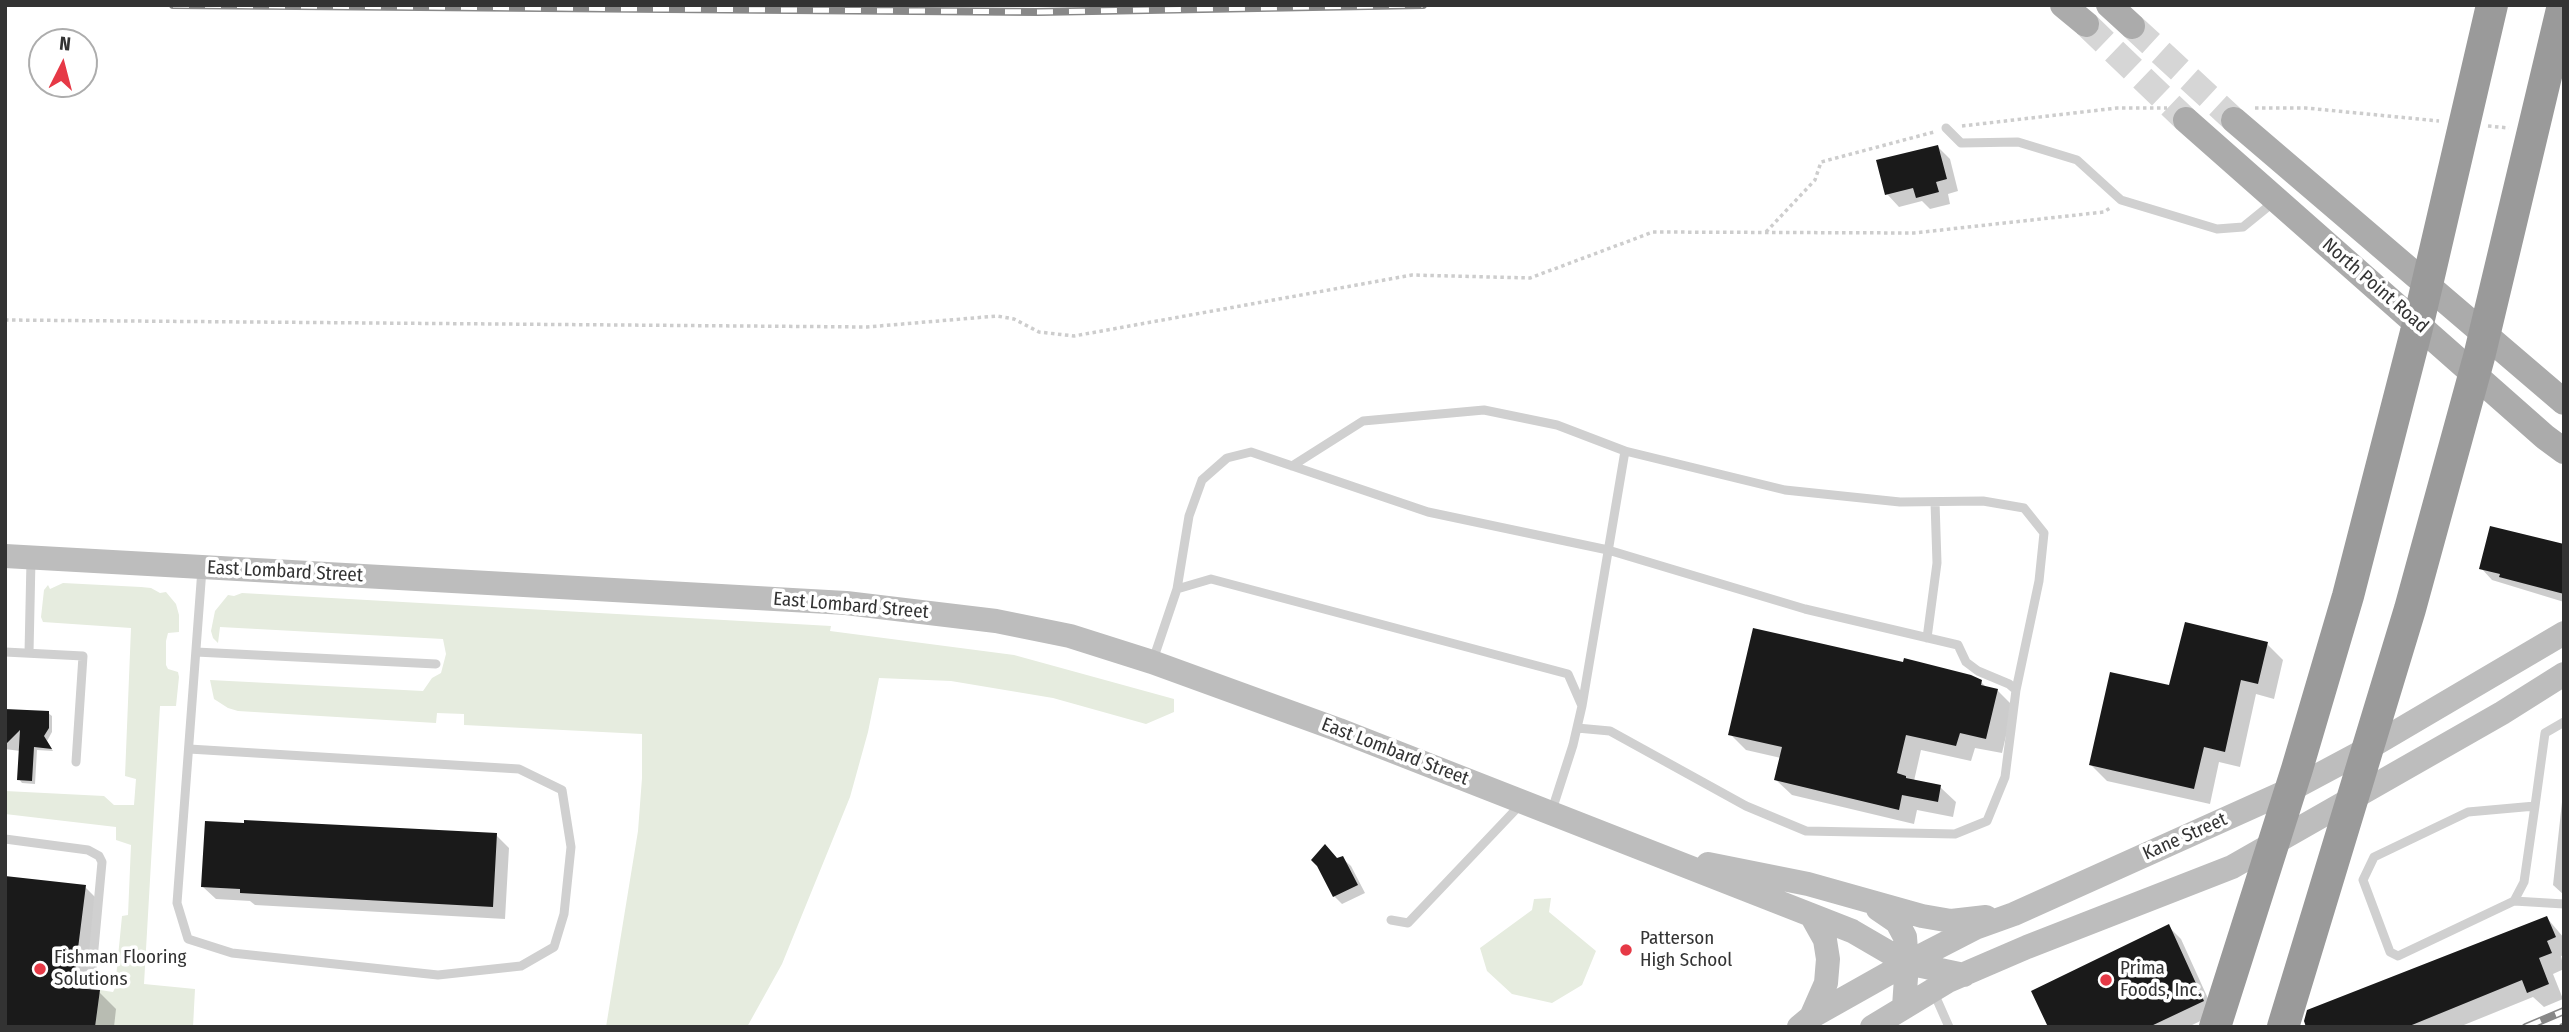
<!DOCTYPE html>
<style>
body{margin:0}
#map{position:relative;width:2569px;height:1032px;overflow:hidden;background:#fff;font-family:"Fira Sans Condensed",sans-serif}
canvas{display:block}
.frame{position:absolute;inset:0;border:7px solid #333;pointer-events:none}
.north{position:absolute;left:28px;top:28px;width:70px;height:70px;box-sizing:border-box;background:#fff;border:2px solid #adadad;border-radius:50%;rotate:6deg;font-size:19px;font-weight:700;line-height:28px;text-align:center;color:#333}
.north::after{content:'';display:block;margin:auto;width:24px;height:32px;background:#e63946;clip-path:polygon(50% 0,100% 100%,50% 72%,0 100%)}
</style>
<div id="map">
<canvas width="2569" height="1032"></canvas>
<div class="frame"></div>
<div class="north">N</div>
</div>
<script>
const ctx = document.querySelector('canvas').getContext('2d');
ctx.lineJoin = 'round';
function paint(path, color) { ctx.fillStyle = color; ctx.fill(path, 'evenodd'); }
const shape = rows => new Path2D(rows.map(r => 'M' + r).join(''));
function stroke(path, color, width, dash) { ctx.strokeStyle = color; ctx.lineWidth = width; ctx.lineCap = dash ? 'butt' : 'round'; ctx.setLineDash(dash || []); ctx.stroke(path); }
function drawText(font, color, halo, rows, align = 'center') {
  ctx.font = font + ' "Fira Sans Condensed",sans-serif'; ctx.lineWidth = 7; ctx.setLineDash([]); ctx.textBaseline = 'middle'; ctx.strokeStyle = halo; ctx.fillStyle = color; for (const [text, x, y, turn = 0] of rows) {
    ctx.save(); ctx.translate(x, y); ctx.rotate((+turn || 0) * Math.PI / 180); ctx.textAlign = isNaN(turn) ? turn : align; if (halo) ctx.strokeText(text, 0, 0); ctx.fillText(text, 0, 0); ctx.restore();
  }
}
paint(shape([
 [63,583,141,587,151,588,160,593,166,592,176,604,179,615,179,632,168,633,166,641,166,665,168,669,178,672,179,677,176,706,160,706,144,984,195,989,193,1027,95,1027,100,990,113,992,115,988,122,916,128,915,131,845,116,840,116,827,5,814,5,791,104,796,114,805,134,805,136,779,125,776,131,628,43,622,41,617,44,590,48,585,50,589],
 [242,593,831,626,830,631,1014,655,1174,699,1174,712,1146,724,1053,698,951,681,879,678,868,732,850,797,782,964,747,1027,606,1027,638,831,642,778,642,734,464,725,464,714,437,713,436,723,238,711,228,708,214,699,210,680,423,691,432,678,441,673,446,654,443,639,220,627,218,643,213,638,211,631,215,611,228,595,234,596],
 [1551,898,1549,912,1596,951,1582,985,1552,1003,1512,994,1487,971,1480,948,1532,910,1534,899]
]), '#e6ecdf');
paint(shape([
 [1937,146,1950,159,1958,191,1948,194,1950,204,1930,209,1922,201,1899,207,1887,194],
 [2564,546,2564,602,2492,580,2481,568],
 [2267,644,2283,660,2274,699,2256,694,2240,767,2219,762,2210,804,2107,781,2091,765,2171,688],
 [1981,682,1987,688,1997,690,2013,706,2002,753,1975,748,1971,761,1921,750,1914,781,1940,787,1956,802,1953,817,1917,810,1914,824,1792,795,1776,780,1781,758,1746,750,1730,734],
 [5,711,48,713,52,716,52,732,47,741,53,751,37,750,35,784,22,783,19,779,20,751,5,749],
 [2562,802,2564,802,2564,895,2553,885],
 [496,835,509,848,505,919,255,905,250,901,216,899,203,887],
 [1342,858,1351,866,1365,893,1342,904,1334,896,1338,860],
 [85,887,102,904,91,991,99,992,116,1009,114,1027,5,1027],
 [2547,918,2564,938,2564,955,2561,956,2564,969,2553,974,2563,999,2544,1007,2533,997,2459,1027,2308,1027],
 [2169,927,2181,939,2215,1014,2188,1027,2050,1027]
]), '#0003');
paint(shape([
 [1938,145,1947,179,1936,182,1939,192,1916,198,1913,188,1885,195,1876,160],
 [2490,526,2564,544,2564,594,2499,577,2500,574,2479,569],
 [2185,622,2268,642,2258,684,2241,680,2225,752,2204,747,2194,789,2089,765,2110,672,2169,685],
 [1753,628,1903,662,1904,658,1971,675,1982,680,1981,685,1998,689,1986,739,1960,733,1956,746,1906,735,1897,773,1906,776,1906,778,1941,785,1938,802,1902,795,1899,810,1774,780,1782,747,1728,735],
 [5,709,49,711,49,728,44,736,52,749,34,747,32,781,17,780,20,730,5,745],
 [244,820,497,833,493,907,240,893,240,889,201,887,205,821,244,823],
 [1325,844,1337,858,1343,856,1358,885,1333,897,1317,866,1311,860],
 [5,876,86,885,73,988,100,990,95,1027,5,1027],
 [2547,916,2556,937,2547,941,2552,953,2539,958,2549,984,2527,993,2522,980,2407,1027,2306,1027,2304,1021,2307,1010],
 [2169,924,2204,1001,2149,1027,2048,1027,2031,991]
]), '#1a1a1a');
stroke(shape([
 [2086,24,2186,120],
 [2132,26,2234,120]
]), '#d6d6d6', 26, [26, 13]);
stroke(shape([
 [2255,108,2306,108,2439,121],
 [1962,126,2117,108,2167,108],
 [2488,126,2509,128],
 [1766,232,1815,180,1821,162,1934,132],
 [5,320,867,327,997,316,1014,319,1039,332,1074,336,1412,275,1530,278,1653,232,1914,233,2104,212,2110,208]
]), '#cdcdcd', 3.5, [3.5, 3.5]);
stroke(shape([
 [1946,128,1961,143,2018,142,2077,160,2121,200,2217,229,2243,227,2275,201],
 [1625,451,1785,490,1900,502,1983,501,2024,508,2044,533,2039,581,2016,690],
 [1292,466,1363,421,1484,410,1557,425,1625,451,1582,706],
 [1177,589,1211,579,1568,674,1582,706,1573,745,1552,810],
 [1927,638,1937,563,1935,502],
 [5,652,83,656,76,762],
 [196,652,436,664],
 [29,653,31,560],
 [1153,660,1177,589,1189,516,1202,480,1227,458,1251,452,1428,512,1608,550,1805,609,1958,645,1966,662,1978,671,2009,684,2016,690,2005,777,1987,821,1955,834,1806,831,1746,806,1610,731,1577,728],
 [189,749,519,769,562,790,571,847,564,914,554,947,521,966,438,975,232,953,188,939,177,903,202,569],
 [2535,806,2468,812,2374,857,2363,880,2390,952,2398,956,2514,901,2524,882,2535,806,2545,733,2564,722],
 [5,839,88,850,99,856,102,862,92,970],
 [2514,901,2564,904],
 [1391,920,1408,923,1521,804],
 [1934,993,1949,1027]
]), '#d0d0d0', 9);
stroke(shape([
 [5,556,846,603,996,621,1070,636,1152,662,1339,730,1852,931,1907,963,1964,975],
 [1708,864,1808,884,1922,916,1951,921,1986,917],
 [1878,909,1897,922,1905,937,1907,963,1904,1007],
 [1811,915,1825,940,1828,959,1826,983,1811,1017],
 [1799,1027,1811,1017,1907,963,1975,928,2014,914,2294,788,2367,749,2564,633],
 [1872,1027,1948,981,2027,947,2232,867,2502,713,2564,674]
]), '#bdbdbd', 24);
stroke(shape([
 [2063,5,2086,24],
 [2109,5,2132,26],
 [2186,120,2545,437,2564,451],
 [2234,120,2564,402]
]), '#ababab', 26);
stroke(shape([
 [2215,1027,2297,769,2348,596,2416,332,2492,5],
 [2283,1027,2410,609,2479,357,2563,5]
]), '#9a9a9a', 32);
const rail = shape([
 [173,5,1037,12,1423,5],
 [2526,1027,2564,1011],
 [2563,1027,2564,1027]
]);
stroke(rail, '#888', 8);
stroke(rail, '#fff', 5, [16]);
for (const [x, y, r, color] of [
 [1626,950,7,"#e63946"],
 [40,969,7,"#e63946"],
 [2106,980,7,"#e63946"]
]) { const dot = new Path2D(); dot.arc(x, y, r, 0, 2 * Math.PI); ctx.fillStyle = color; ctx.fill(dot); stroke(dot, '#fff', 2.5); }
drawText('19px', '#333', '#fff', [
 ["North Point Road",2375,286,41],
 ["East Lombard Street",285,572,3],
 ["East Lombard Street",851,606,5],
 ["East Lombard Street",1395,752,21],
 ["Kane Street",2185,837,-24]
]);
drawText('19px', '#333', '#fff', [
 ["Patterson",1640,939],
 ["High School",1640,961],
 ["Fishman Flooring",54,958],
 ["Solutions",54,980],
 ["Prima",2120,969],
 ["Foods, Inc.",2120,991]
], 'left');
</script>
